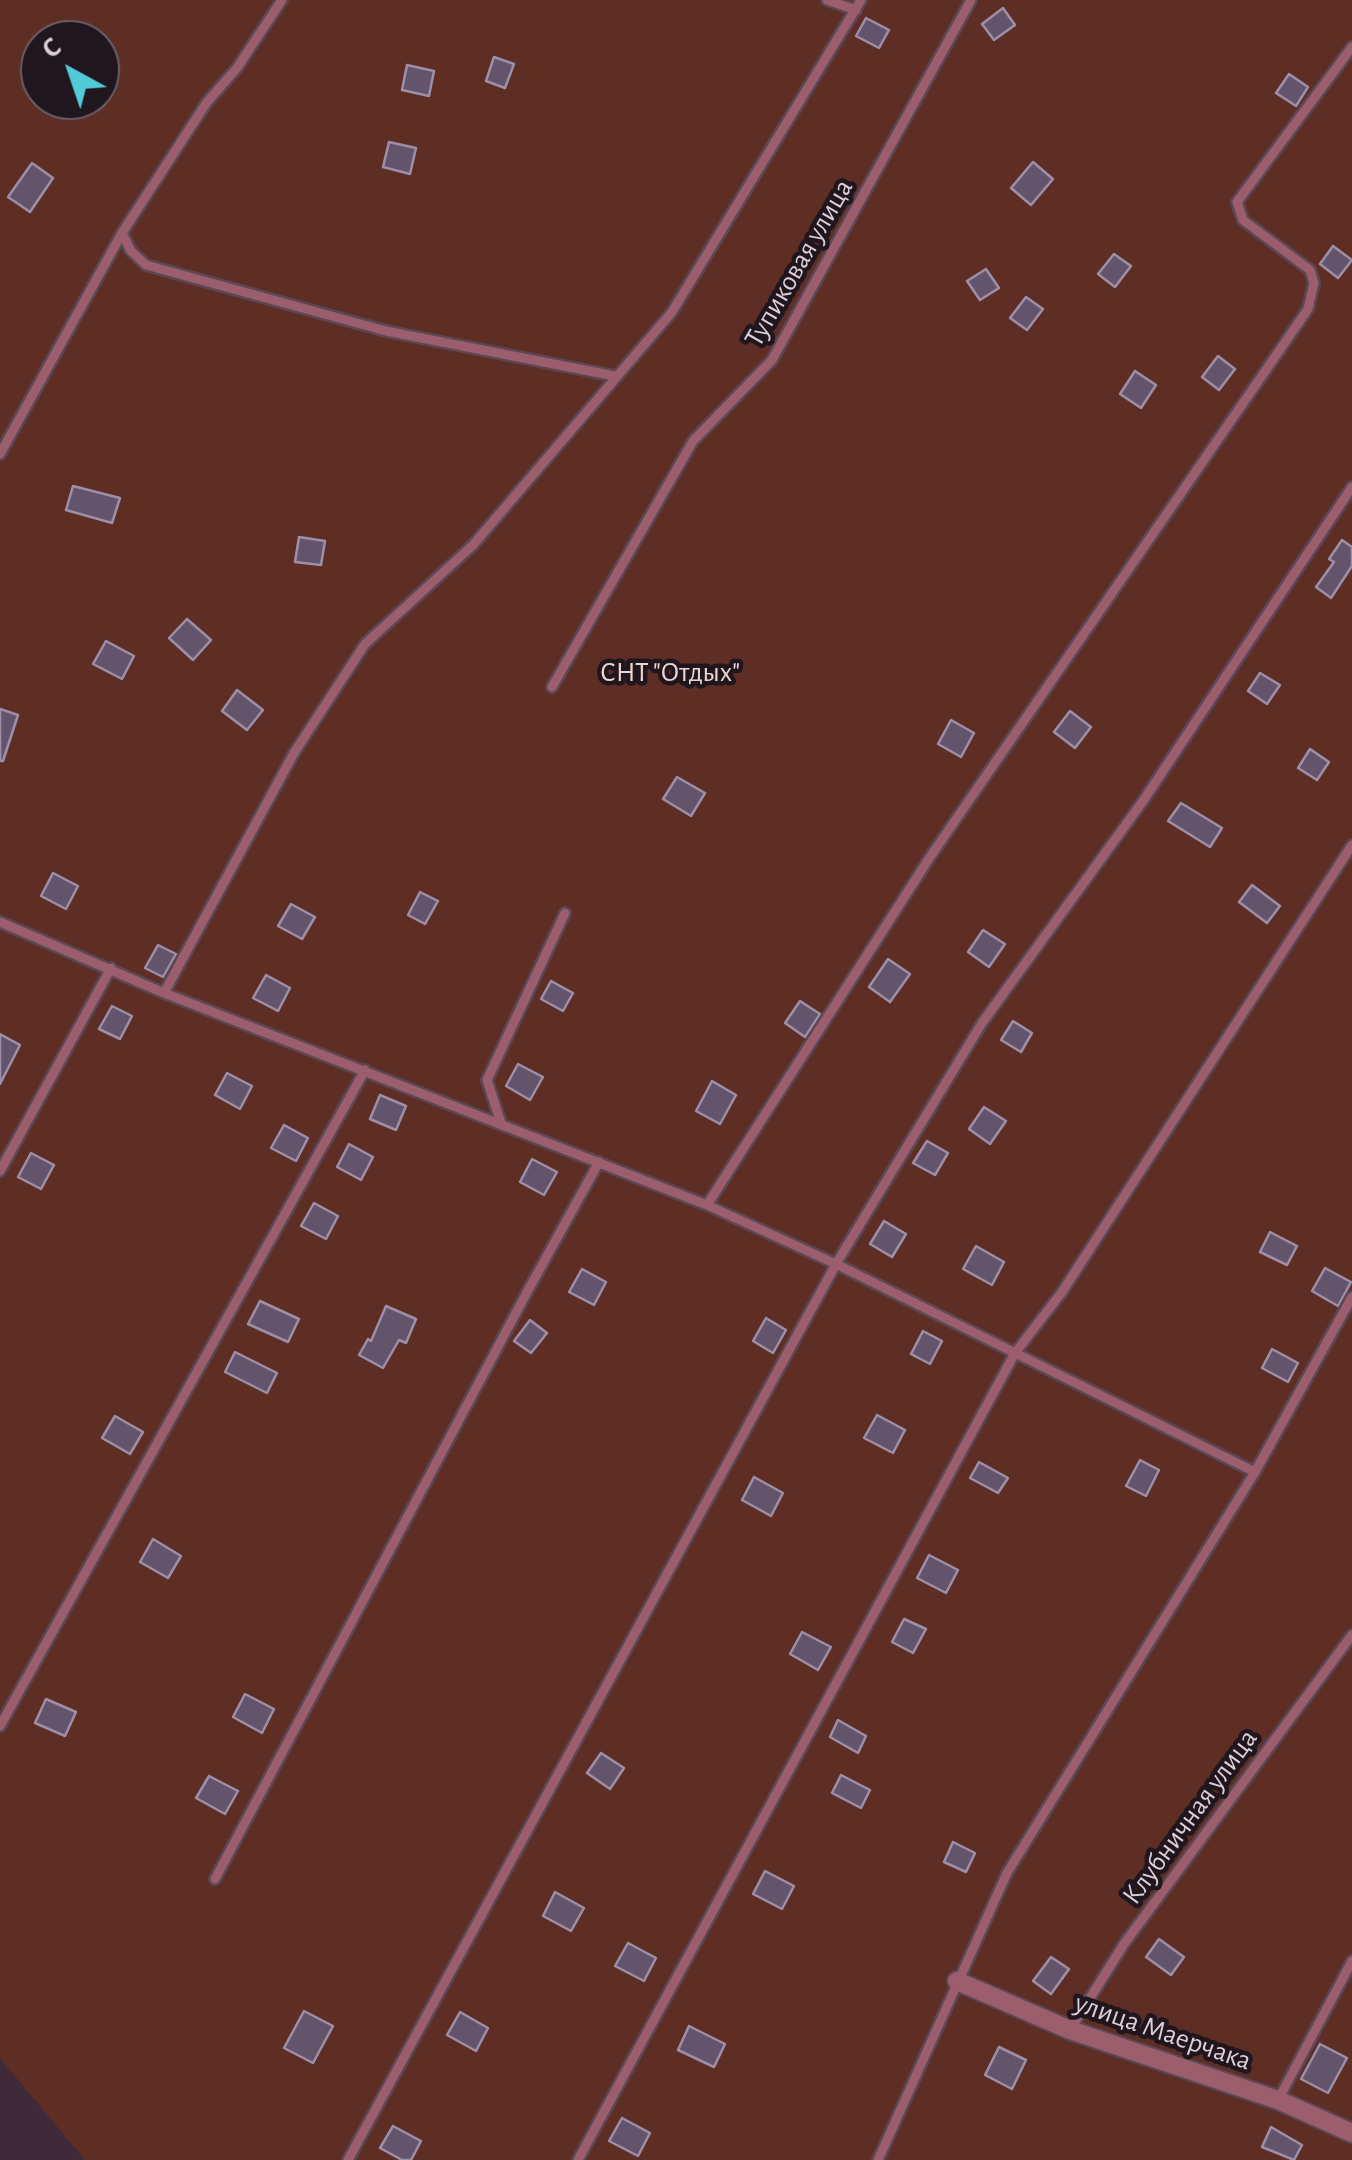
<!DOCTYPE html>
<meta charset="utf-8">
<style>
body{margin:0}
#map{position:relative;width:1352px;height:2160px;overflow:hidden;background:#402a39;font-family:"Alegreya Sans",sans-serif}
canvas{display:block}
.north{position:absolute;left:20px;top:20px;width:100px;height:100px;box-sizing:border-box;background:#20161d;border:2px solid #6b5f67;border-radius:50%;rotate:320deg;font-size:28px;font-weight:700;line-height:40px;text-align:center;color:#dccdd7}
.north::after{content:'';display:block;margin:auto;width:35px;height:45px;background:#52cbd8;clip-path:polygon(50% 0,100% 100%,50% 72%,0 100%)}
</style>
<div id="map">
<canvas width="1352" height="2160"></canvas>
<div class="north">С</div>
</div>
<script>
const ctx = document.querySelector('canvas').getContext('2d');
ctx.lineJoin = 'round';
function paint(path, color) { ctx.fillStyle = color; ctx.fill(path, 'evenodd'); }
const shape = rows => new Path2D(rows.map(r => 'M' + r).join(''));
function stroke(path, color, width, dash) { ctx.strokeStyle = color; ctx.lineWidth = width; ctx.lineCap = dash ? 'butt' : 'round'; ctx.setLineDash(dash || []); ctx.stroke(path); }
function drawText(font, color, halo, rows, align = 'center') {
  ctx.font = font + ' "Alegreya Sans",sans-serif'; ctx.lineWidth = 9; ctx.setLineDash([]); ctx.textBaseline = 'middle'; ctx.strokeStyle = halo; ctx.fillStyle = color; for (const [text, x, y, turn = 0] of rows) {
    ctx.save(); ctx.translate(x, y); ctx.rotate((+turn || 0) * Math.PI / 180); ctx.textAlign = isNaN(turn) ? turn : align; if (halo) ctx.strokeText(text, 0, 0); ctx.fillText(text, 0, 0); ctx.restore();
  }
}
paint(shape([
 [0,0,1352,0,1352,2160,85,2160,0,2058],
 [40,40,100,40,100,100,40,100]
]), '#5e2d24');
const building = shape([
 [1003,8,1015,25,994,40,982,24,1003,8],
 [866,18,889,30,879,48,856,36,866,18],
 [494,57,514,64,505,88,486,81,494,57],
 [407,65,434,71,429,96,402,90,407,65],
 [1289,74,1308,87,1296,106,1276,93,1289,74],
 [389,142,416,148,410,174,383,167,389,142],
 [1033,162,1053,179,1031,205,1011,188,1033,162],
 [32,163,53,178,30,212,8,197,32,163],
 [1333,246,1352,260,1338,278,1320,264,1333,246],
 [1114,254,1131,266,1115,287,1098,274,1114,254],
 [986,269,999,288,980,300,967,281,986,269],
 [1026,297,1043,309,1027,330,1010,318,1026,297],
 [1218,356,1235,369,1219,390,1202,377,1218,356],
 [1135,371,1156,385,1141,408,1120,394,1135,371],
 [73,486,120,498,112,523,66,510,73,486],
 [299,537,325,541,321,565,295,562,299,537],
 [1342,540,1352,547,1352,566,1331,598,1316,587,1334,562,1329,559,1342,540],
 [187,619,211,640,193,660,169,638,187,619],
 [106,641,134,656,122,679,93,664,106,641],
 [1260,673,1280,685,1267,704,1248,691,1260,673],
 [237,690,263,710,247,730,222,711,237,690],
 [0,709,18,715,3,761,0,761,0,709],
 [1070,711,1091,727,1075,748,1054,732,1070,711],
 [951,720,974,733,961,757,938,744,951,720],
 [1310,749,1329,762,1317,780,1298,768,1310,749],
 [677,777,705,793,691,816,663,799,677,777],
 [1181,803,1222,828,1210,847,1168,821,1181,803],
 [53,873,78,886,66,909,41,896,53,873],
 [1252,885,1280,906,1267,923,1239,902,1252,885],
 [420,892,438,901,425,924,408,915,420,892],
 [291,904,315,917,302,939,278,926,291,904],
 [983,930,1005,944,989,967,968,952,983,930],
 [158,945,176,954,163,977,145,968,158,945],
 [888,959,910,974,890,1002,869,987,888,959],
 [266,975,290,988,278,1011,253,998,266,975],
 [551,981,573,993,563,1011,541,999,551,981],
 [800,1001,820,1014,805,1037,785,1023,800,1001],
 [112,1006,132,1016,120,1039,99,1029,112,1006],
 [1013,1021,1032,1033,1021,1052,1001,1040,1013,1021],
 [0,1034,20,1045,0,1084,0,1034],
 [518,1064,543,1077,530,1100,506,1086,518,1064],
 [227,1073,252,1086,240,1109,215,1095,227,1073],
 [712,1081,736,1095,720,1124,696,1111,712,1081],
 [380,1095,406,1106,396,1130,370,1119,380,1095],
 [984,1107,1006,1121,990,1144,969,1129,984,1107],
 [284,1125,308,1138,296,1161,271,1148,284,1125],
 [927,1141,948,1153,935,1175,913,1163,927,1141],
 [349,1144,373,1157,361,1180,337,1167,349,1144],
 [31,1153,54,1165,41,1189,18,1177,31,1153],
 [532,1159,557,1172,544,1195,520,1182,532,1159],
 [314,1203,338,1216,326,1239,301,1226,314,1203],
 [884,1221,906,1234,892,1257,870,1244,884,1221],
 [1270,1232,1297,1246,1287,1265,1260,1252,1270,1232],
 [976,1246,1004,1262,992,1285,963,1269,976,1246],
 [1325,1268,1351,1282,1338,1306,1312,1291,1325,1268],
 [582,1269,606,1282,594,1305,569,1292,582,1269],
 [260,1301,299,1319,288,1342,248,1324,260,1301],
 [386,1306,416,1319,406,1343,399,1340,383,1368,359,1355,368,1339,371,1341,386,1306],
 [766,1318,786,1330,773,1353,753,1341,766,1318],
 [530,1320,547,1333,531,1353,514,1341,530,1320],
 [923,1331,942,1341,930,1364,911,1354,923,1331],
 [1272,1349,1298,1363,1288,1382,1262,1368,1272,1349],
 [235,1352,277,1373,267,1393,225,1372,235,1352],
 [877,1415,905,1430,893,1453,864,1438,877,1415],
 [115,1416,143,1432,130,1454,102,1438,115,1416],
 [1140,1460,1159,1470,1146,1496,1126,1486,1140,1460],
 [979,1462,1008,1478,998,1493,970,1478,979,1462],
 [754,1477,783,1493,771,1516,742,1500,754,1477],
 [153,1539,181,1556,168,1578,140,1562,153,1539],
 [929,1555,958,1570,946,1593,917,1578,929,1555],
 [904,1619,926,1629,913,1653,892,1642,904,1619],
 [802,1632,831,1647,818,1670,790,1654,802,1632],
 [245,1694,274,1709,262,1733,233,1717,245,1694],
 [46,1699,76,1712,65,1736,35,1723,46,1699],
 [838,1720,866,1736,858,1753,830,1737,838,1720],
 [601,1753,624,1768,610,1789,587,1773,601,1753],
 [841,1775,870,1790,861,1808,832,1793,841,1775],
 [209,1776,238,1791,225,1814,196,1798,209,1776],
 [953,1842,975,1853,966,1872,944,1862,953,1842],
 [765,1871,794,1886,782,1909,753,1894,765,1871],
 [555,1892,584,1908,571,1931,543,1916,555,1892],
 [1159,1939,1184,1957,1171,1975,1146,1957,1159,1939],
 [628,1943,656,1958,644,1981,615,1966,628,1943],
 [1051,1957,1069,1969,1051,1994,1033,1981,1051,1957],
 [304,2011,333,2026,313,2063,284,2048,304,2011],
 [460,2012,488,2028,476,2051,447,2035,460,2012],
 [689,2026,725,2044,714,2067,678,2050,689,2026],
 [1320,2044,1347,2058,1328,2093,1301,2079,1320,2044],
 [999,2047,1026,2060,1012,2089,985,2075,999,2047],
 [622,2118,650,2133,638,2156,609,2141,622,2118],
 [393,2126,421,2141,411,2160,402,2160,380,2148,393,2126],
 [1271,2127,1302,2145,1294,2160,1262,2147,1271,2127]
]);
paint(building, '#63546c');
stroke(building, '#9e8fa9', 2.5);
const service = shape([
 [827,0,856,10],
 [122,233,131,251,146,265,386,331,615,376],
 [0,454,122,233,207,102,237,68,282,0],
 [552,687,693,441,772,360,971,0],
 [0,922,164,993,707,1205,836,1264,1255,1472],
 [164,993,294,753,365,644,473,545,672,312,861,0],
 [501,1123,487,1080,565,913],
 [0,1171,111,968],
 [707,1205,930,857,1308,309,1314,283,1310,270,1243,220,1237,202,1352,47],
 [0,1726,365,1070],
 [215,1879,526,1294,599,1162],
 [1070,2030,1124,1944,1352,1635],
 [1278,2100,1352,1961],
 [348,2160,836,1264,982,1023,1143,801,1352,487],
 [578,2160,1015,1353,1062,1292,1352,845],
 [878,2160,1007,1873,1255,1472,1352,1297]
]);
const minor = shape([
 [957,1981,1070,2030,1278,2100,1352,2133]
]);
stroke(service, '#5c4755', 14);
stroke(minor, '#5c4755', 22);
stroke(service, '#9c5e6d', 9);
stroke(minor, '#9c5e6d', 18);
drawText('28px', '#dccdd7', '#20161d', [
 ["Тупиковая улица",799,263,-60],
 ["Клубничная улица",1190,1817,-54],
 ["улица Маерчака",1163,2032,19]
]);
drawText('28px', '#eed4ce', '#20161d', [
 ["СНТ \"Отдых\"",670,673]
]);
</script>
